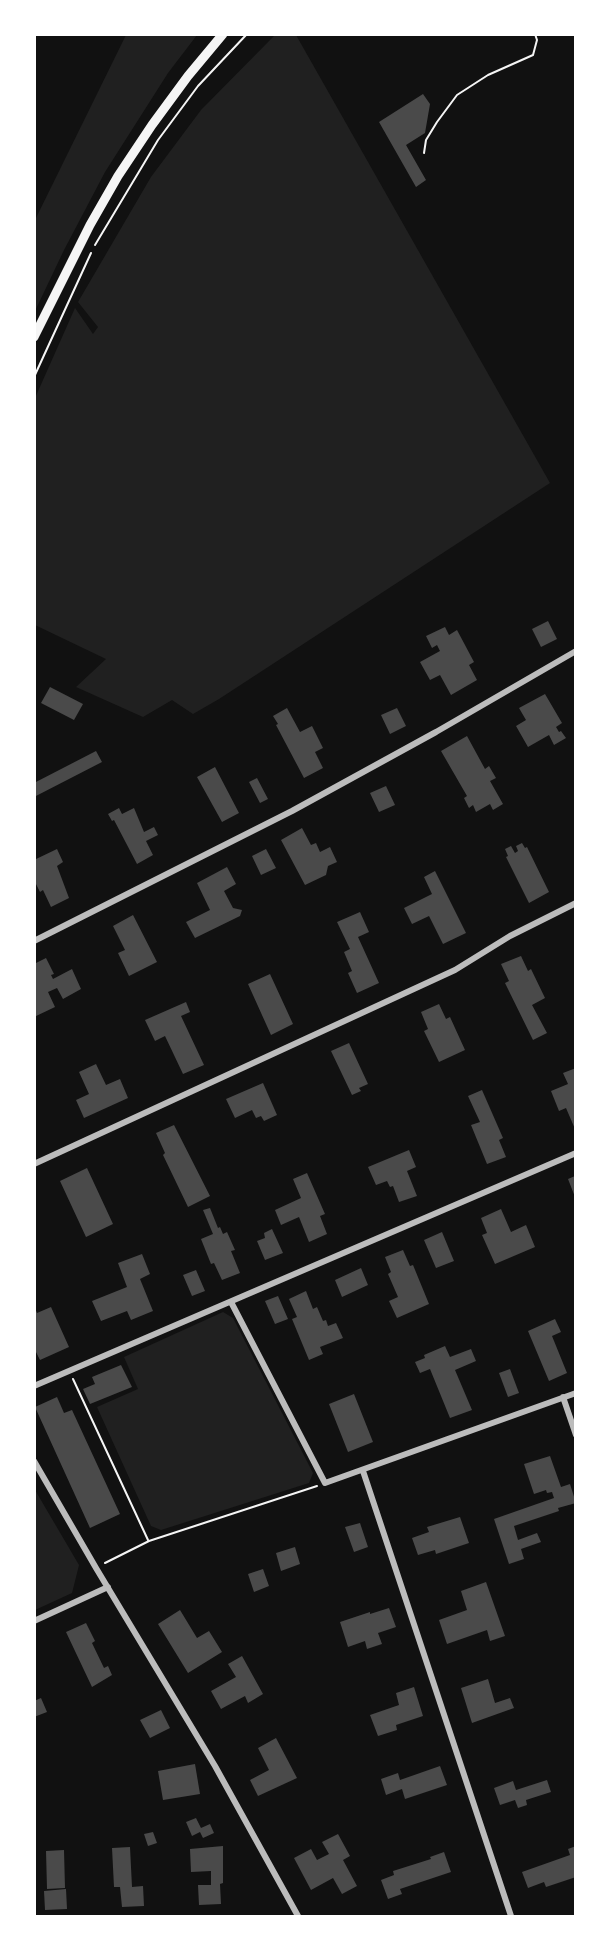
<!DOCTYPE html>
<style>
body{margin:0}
#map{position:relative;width:610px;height:1951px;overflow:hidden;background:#111;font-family:"Work Sans",sans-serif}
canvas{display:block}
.frame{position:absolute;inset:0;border:36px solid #fff;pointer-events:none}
</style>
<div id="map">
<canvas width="610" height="1951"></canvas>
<div class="frame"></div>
</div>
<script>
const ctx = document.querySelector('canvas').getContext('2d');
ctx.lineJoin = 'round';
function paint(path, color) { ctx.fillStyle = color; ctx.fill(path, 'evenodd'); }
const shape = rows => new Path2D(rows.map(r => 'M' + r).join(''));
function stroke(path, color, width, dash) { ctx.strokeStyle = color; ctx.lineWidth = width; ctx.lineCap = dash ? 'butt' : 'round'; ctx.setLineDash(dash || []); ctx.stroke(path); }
paint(shape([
 [126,35,197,35,168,73,105,172,64,250,35,311,35,220],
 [275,35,296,35,550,483,219,699,193,714,172,700,143,717,76,687,106,659,35,625,35,398,75,308,93,334,98,327,78,302,151,177,201,110],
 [223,1312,233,1318,313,1473,309,1483,161,1530,151,1526,97,1407,138,1389,124,1357],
 [35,1490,79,1565,72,1593,35,1610]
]), '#202020');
paint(shape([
 [423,94,430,104,425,133,406,145,426,180,416,187,379,122],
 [548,621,557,639,541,647,532,629],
 [445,627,449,635,457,630,474,662,469,665,477,680,451,695,440,675,430,680,420,662,440,651,437,645,432,648,426,636],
 [50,687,83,704,74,720,41,703],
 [545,694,562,723,556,727,559,732,561,731,566,738,554,745,549,735,528,747,516,726,526,720,519,708],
 [287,708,300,732,312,726,323,748,315,752,323,768,304,778,276,725,278,724,273,716],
 [397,708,406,726,390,734,381,715],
 [467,736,485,769,489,766,496,778,490,781,503,804,493,810,490,804,476,812,473,805,469,808,464,798,467,796,441,751],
 [96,751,102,762,34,797,34,783],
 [215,767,239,813,222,822,197,777],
 [257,778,268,799,260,803,249,782],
 [386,786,395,805,379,812,370,793],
 [119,808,122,814,134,808,144,832,154,827,158,835,146,841,153,855,137,864,114,820,112,821,108,814],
 [302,828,311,845,316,843,320,852,330,847,337,862,328,866,326,875,305,885,281,840],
 [522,843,525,848,527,847,549,892,529,903,506,857,508,856,505,849,511,846,515,853,518,851,516,846],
 [57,849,63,862,57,866,69,898,51,907,43,890,40,892,34,880,34,860],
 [266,849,276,868,261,875,252,856],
 [227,867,236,884,224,891,233,908,242,910,240,916,195,938,186,922,210,910,197,883],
 [435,871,466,933,443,944,429,916,412,924,404,908,432,894,424,877],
 [360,912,369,932,358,937,379,983,357,993,348,973,352,971,344,952,350,949,337,922],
 [133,915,157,962,129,976,118,953,125,950,113,926],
 [521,956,528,971,531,969,545,998,532,1005,547,1033,533,1040,505,983,509,981,501,964],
 [46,958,54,974,51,975,53,979,72,969,81,989,63,999,57,988,48,992,55,1007,34,1017,34,964],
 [270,974,293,1024,271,1035,248,984],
 [186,1002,190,1012,181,1016,204,1065,183,1074,165,1036,155,1041,145,1020],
 [439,1004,446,1019,450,1017,465,1050,439,1062,424,1031,428,1029,421,1012],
 [349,1043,368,1084,359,1088,361,1091,352,1095,331,1051],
 [96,1064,106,1085,120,1079,128,1098,84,1118,76,1100,89,1094,79,1072],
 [576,1068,576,1129,575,1129,566,1108,559,1111,551,1091,568,1084,563,1073],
 [263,1083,277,1115,264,1121,261,1116,256,1118,252,1110,235,1118,226,1099],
 [482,1090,503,1138,499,1140,506,1157,487,1164,471,1125,480,1122,468,1096],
 [174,1125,210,1196,188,1207,163,1155,165,1153,156,1133],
 [409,1150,416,1167,407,1171,417,1196,399,1202,393,1186,390,1187,387,1181,376,1185,368,1167],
 [87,1168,113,1224,86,1237,60,1181],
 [307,1173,325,1214,320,1216,327,1234,309,1242,299,1217,281,1225,275,1210,301,1198,293,1179],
 [575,1176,575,1197,568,1179],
 [210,1208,218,1228,220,1227,223,1234,227,1232,235,1250,231,1251,240,1273,222,1280,214,1263,211,1264,201,1239,213,1234,203,1210],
 [501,1209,511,1232,526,1225,535,1247,495,1264,482,1235,487,1233,481,1218],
 [272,1229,283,1253,265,1260,257,1241,265,1238,264,1233],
 [442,1232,454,1261,436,1268,424,1240],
 [403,1250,410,1266,413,1265,429,1304,397,1318,389,1301,398,1297,388,1274,391,1272,385,1257],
 [142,1254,150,1274,140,1279,153,1311,131,1320,127,1311,101,1321,92,1301,127,1287,118,1263],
 [361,1268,368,1285,342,1297,335,1280],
 [196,1270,205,1291,192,1296,183,1275],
 [306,1291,313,1309,317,1307,323,1321,326,1320,328,1326,336,1323,343,1338,320,1347,323,1354,309,1360,292,1319,297,1317,289,1299],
 [278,1296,288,1319,275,1324,265,1301],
 [34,1306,37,1313,51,1307,69,1347,40,1360,34,1348],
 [555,1319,561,1332,552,1336,567,1373,549,1381,528,1331],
 [445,1346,450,1357,471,1349,476,1361,455,1370,472,1410,450,1418,430,1369,420,1373,415,1362,425,1358,424,1355],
 [121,1365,132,1387,90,1404,83,1389,95,1384,92,1377],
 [510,1369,519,1393,508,1397,499,1373],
 [354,1394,373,1442,348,1452,329,1404],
 [57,1397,64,1413,72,1410,120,1514,90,1528,35,1407],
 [550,1456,561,1487,570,1484,576,1503,558,1508,559,1511,514,1526,518,1540,537,1533,541,1542,521,1549,524,1559,509,1564,494,1519,554,1498,552,1492,547,1493,546,1490,534,1494,524,1464],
 [460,1517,469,1543,436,1554,435,1550,418,1555,412,1538,429,1532,427,1527],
 [360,1523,368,1547,354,1552,345,1527],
 [295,1547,300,1564,281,1571,276,1553],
 [263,1569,269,1586,254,1592,248,1574],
 [486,1582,505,1636,490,1641,487,1630,447,1644,439,1620,467,1610,461,1591],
 [389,1608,396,1627,378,1633,382,1644,367,1649,365,1641,348,1647,340,1622,370,1612,370,1614],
 [180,1610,197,1638,209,1631,222,1652,188,1673,158,1624],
 [86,1623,95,1641,92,1643,104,1668,108,1666,112,1675,92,1687,66,1632],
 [242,1656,263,1694,248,1703,245,1696,221,1709,211,1691,236,1677,228,1664],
 [488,1679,495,1703,510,1698,514,1708,472,1723,461,1688],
 [414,1687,423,1716,396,1725,397,1730,378,1736,370,1715,399,1705,396,1693],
 [41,1698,47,1712,34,1717,34,1701],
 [161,1710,170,1728,150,1738,140,1720],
 [276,1738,297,1778,258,1796,250,1780,269,1770,258,1748],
 [195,1764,200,1794,163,1800,158,1771],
 [440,1766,447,1785,405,1799,402,1789,386,1795,381,1779,398,1773,400,1780],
 [547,1780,551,1792,526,1800,527,1805,518,1808,515,1800,500,1805,494,1788,513,1781,516,1790],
 [196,1818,201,1828,210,1824,214,1833,203,1838,200,1832,192,1836,186,1822],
 [153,1832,157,1843,148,1846,144,1834],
 [338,1834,350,1856,343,1860,357,1886,342,1894,333,1878,311,1890,294,1858,311,1849,317,1860,329,1854,322,1842],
 [223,1846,223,1883,220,1884,221,1904,199,1905,198,1885,211,1885,211,1871,191,1872,190,1849],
 [576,1846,576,1877,546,1887,544,1882,528,1888,522,1872,570,1855,568,1849],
 [130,1847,132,1887,143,1886,144,1906,122,1907,120,1887,114,1887,112,1848],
 [64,1850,65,1888,47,1889,46,1851],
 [444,1852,451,1872,400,1889,402,1894,388,1899,381,1880,394,1875,393,1871,431,1859,430,1857],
 [66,1889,67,1909,45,1910,44,1891]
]), '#4a4a4a');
stroke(shape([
 [424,153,426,140,437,122,457,95,488,75,533,55,537,40,535,34],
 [95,245,158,140,198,86,247,34],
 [34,377,91,253],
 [73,1379,148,1540],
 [105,1563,149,1541,317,1486]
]), '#f5f5f5', 2);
stroke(shape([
 [34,941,292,811,436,732,576,651],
 [34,1164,455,970,510,936,576,903],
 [231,1302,325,1483,576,1393],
 [34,1386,576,1153],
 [563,1397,576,1435],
 [34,1461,96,1568,215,1766,298,1916],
 [363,1471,511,1916],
 [34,1621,108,1587]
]), '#bcbcbc', 6);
stroke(shape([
 [34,337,90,225,118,176,152,125,188,76,223,34]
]), '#f5f5f5', 9);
</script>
